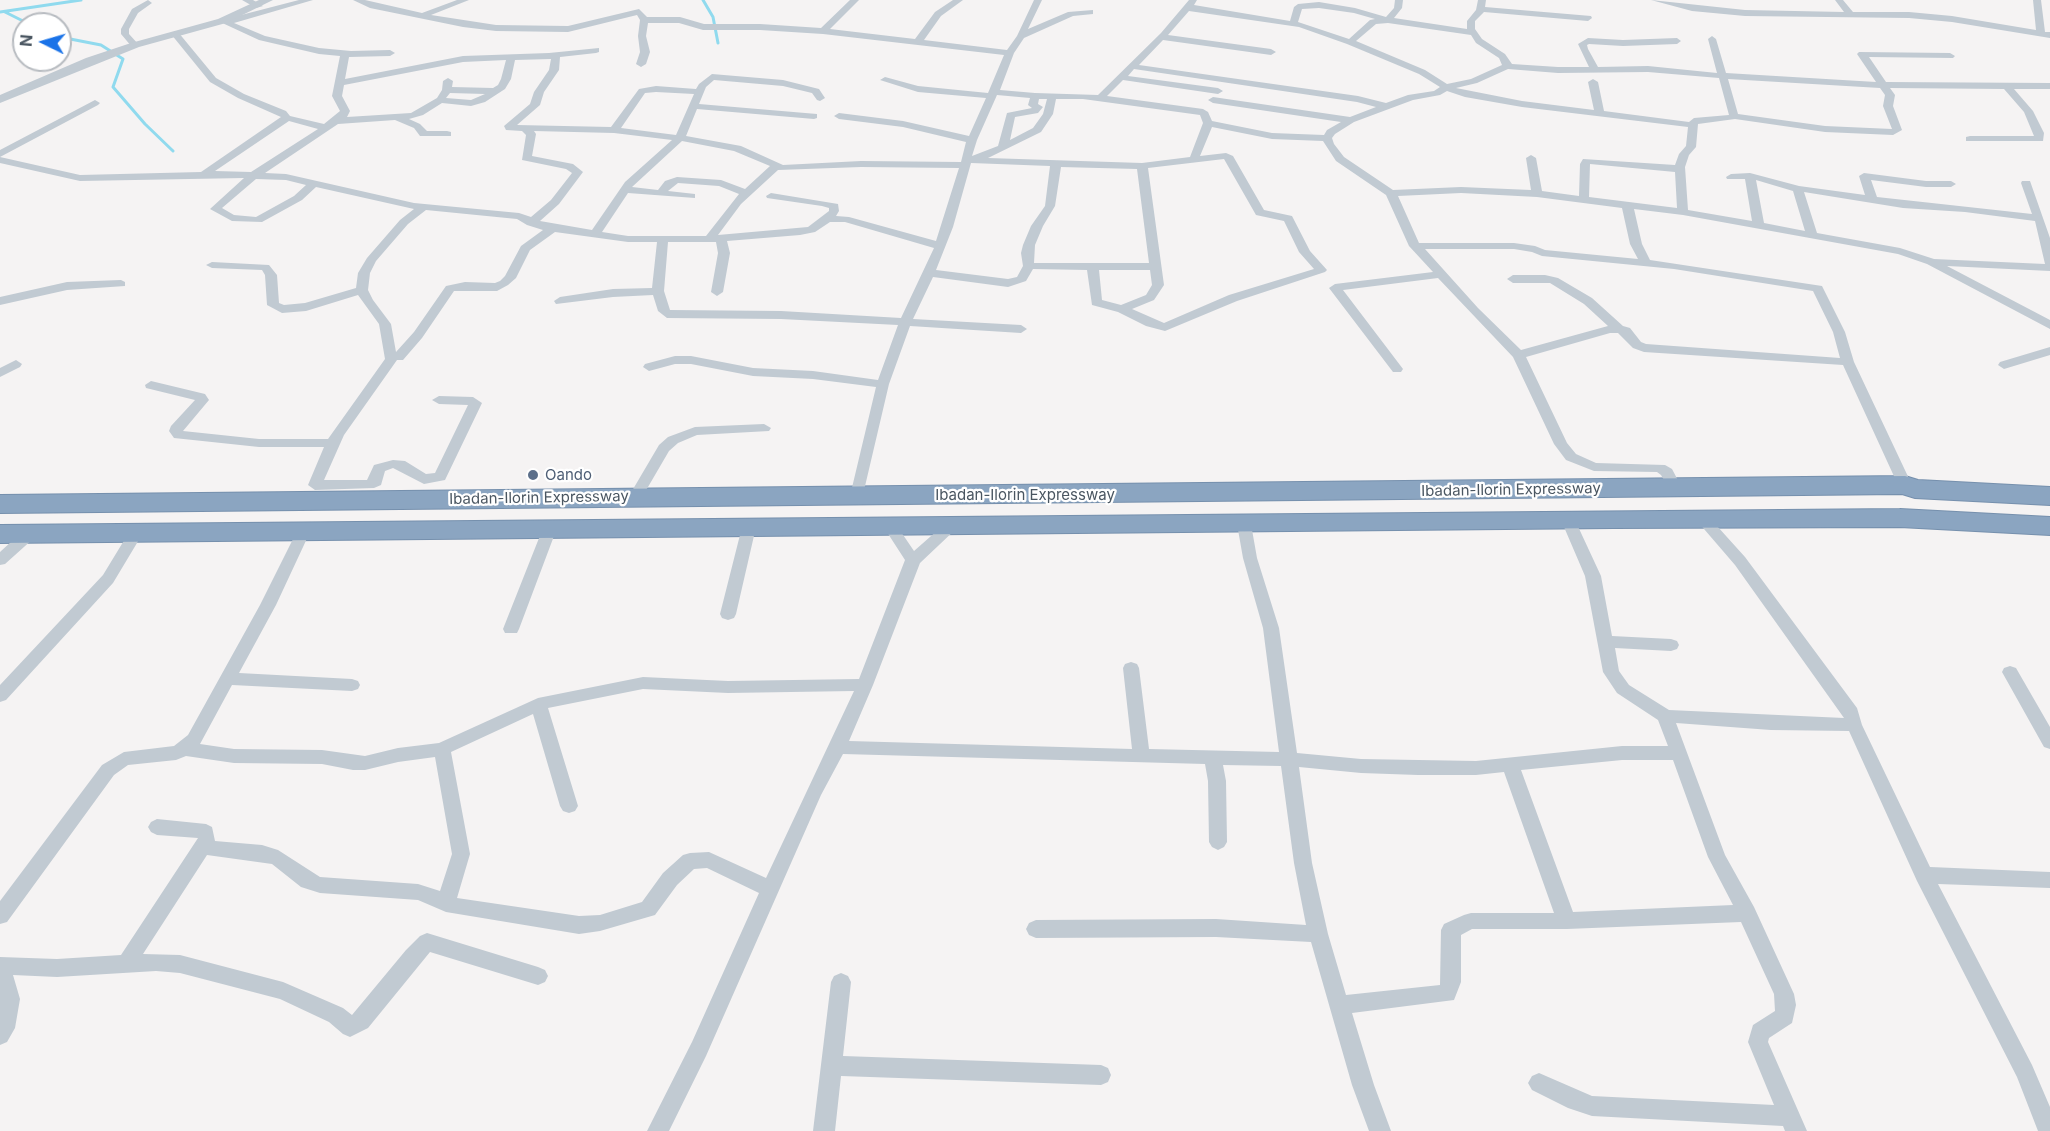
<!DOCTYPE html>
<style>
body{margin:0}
#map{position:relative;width:2050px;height:1131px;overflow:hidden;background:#f5f3f3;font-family:Inter,sans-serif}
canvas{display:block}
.north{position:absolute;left:12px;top:12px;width:60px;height:60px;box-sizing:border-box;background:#fff;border:2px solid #b7bbc0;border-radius:50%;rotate:275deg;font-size:16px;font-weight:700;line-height:24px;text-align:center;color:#4a5661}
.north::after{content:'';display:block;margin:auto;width:21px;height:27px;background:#1a73e8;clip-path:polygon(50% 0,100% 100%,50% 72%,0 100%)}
</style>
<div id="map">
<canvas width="2050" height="1131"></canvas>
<div class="north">N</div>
</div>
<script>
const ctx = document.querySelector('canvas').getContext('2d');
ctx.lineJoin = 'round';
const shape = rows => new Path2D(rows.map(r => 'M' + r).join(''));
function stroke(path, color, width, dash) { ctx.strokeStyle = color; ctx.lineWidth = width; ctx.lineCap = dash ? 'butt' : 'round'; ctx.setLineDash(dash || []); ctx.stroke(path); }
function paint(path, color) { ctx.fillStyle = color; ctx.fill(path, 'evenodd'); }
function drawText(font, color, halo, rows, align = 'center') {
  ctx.font = font + ' Inter,sans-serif'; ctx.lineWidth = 4.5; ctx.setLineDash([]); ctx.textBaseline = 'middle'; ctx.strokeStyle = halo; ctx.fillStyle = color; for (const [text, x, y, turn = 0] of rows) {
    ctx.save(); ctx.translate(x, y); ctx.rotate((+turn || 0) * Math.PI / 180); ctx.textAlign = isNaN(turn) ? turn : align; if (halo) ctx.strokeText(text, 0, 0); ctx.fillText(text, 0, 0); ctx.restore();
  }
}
stroke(shape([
 [703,0,713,17,718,43],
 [0,12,81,0],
 [5,12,29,24],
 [60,37,101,45,123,59,113,87,145,124,173,151]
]), '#90daee', 3);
const motorway = shape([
 [1905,476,1918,480,2050,487,2050,505,1915,498,1902,494,0,513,0,495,1905,476],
 [1900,509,2050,517,2050,535,1900,527,1613,528,0,543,0,525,1900,509]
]);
stroke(motorway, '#7690ad', 2);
paint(shape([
 [148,0,152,3,138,13,129,29,129,34,139,45,132,47,121,34,121,29,132,9,148,0],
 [242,0,253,0,263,6,256,8,242,0],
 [299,0,313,0,234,23,265,36,319,48,351,51,390,50,395,53,390,56,349,57,345,79,463,56,549,53,599,48,599,52,596,53,560,57,559,70,544,92,540,105,517,125,611,127,639,89,656,86,696,89,699,84,712,74,783,80,819,89,825,98,820,101,817,100,812,93,783,86,714,80,706,87,699,104,817,114,817,118,814,119,697,109,686,136,741,146,783,165,861,161,961,162,966,142,903,127,839,119,834,116,839,113,903,121,969,136,986,98,918,92,880,80,885,77,918,86,988,93,1004,55,823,34,760,30,703,30,679,23,648,23,646,36,650,52,646,64,641,67,636,64,640,52,638,36,640,20,637,15,568,32,496,31,463,27,370,8,353,0,365,0,422,13,457,0,469,0,431,15,496,25,568,26,639,9,647,17,680,17,704,24,760,24,821,28,850,0,859,0,830,29,915,39,935,12,953,0,963,0,941,16,924,40,1007,50,1017,36,1034,0,1042,0,1028,29,1068,12,1093,10,1093,14,1073,16,1024,38,1014,53,1000,90,1035,93,1098,95,1161,33,1189,0,1197,0,1194,5,1290,21,1294,7,1298,4,1319,2,1355,8,1386,17,1394,8,1395,0,1403,0,1402,8,1394,18,1467,29,1467,21,1476,10,1478,0,1486,0,1485,7,1591,16,1592,18,1588,21,1484,12,1475,21,1475,29,1482,39,1505,54,1512,64,1558,67,1589,67,1578,44,1588,38,1623,40,1677,38,1681,41,1677,44,1623,46,1589,44,1587,45,1588,49,1598,67,1648,66,1717,73,1708,39,1712,36,1716,39,1726,73,1876,82,1857,54,1859,52,1950,53,1955,56,1953,58,1869,57,1886,82,2050,83,2050,89,2014,89,2033,111,2044,133,2043,141,1966,141,1966,137,1970,136,2034,136,2024,112,2004,89,1890,88,1895,95,1893,106,1902,130,1893,135,1825,132,1735,119,1698,124,1696,147,1689,155,1685,167,1688,210,1752,221,1745,179,1727,179,1726,177,1731,174,1750,173,1799,186,1865,195,1859,176,1864,173,1926,181,1951,181,1956,184,1951,187,1926,187,1871,180,1877,197,2032,214,2021,183,2022,181,2030,181,2050,238,2050,271,1947,266,2050,320,2050,329,1927,264,1898,254,1683,215,1634,209,1642,244,1650,260,1822,286,1845,332,1854,362,1912,485,1905,490,1898,485,1843,365,1644,352,1633,348,1618,333,1610,333,1526,357,1567,443,1576,454,1596,463,1665,465,1672,469,1682,488,1675,493,1670,491,1661,475,1657,472,1594,471,1566,460,1554,444,1513,357,1438,278,1343,290,1403,369,1401,372,1393,372,1329,288,1335,284,1433,272,1409,246,1386,195,1336,161,1323,141,1272,139,1212,127,1200,156,1226,153,1233,156,1264,210,1292,216,1310,251,1327,270,1325,272,1237,301,1165,331,1146,326,1118,312,1092,305,1087,270,1033,269,1026,281,1008,287,933,277,913,319,1021,325,1027,329,1021,333,910,326,889,384,862,499,857,501,850,496,876,387,813,379,753,376,691,364,675,364,649,371,643,367,645,364,675,356,691,356,753,368,813,371,878,380,898,325,781,319,667,318,658,311,653,295,613,297,556,304,554,301,560,297,613,289,652,288,657,242,628,242,555,232,530,250,516,278,508,285,497,291,454,291,422,338,403,360,397,360,344,435,324,480,367,480,374,465,393,460,405,461,426,474,435,473,468,405,439,404,432,400,439,396,473,397,482,403,445,480,424,484,393,468,385,471,381,485,374,488,315,490,308,485,324,447,259,447,174,438,169,431,171,426,195,400,146,388,145,385,151,381,205,394,209,400,183,431,259,439,328,439,385,359,379,324,358,295,306,311,282,313,267,305,265,275,262,270,212,268,206,265,212,262,269,265,277,275,279,303,284,305,305,303,356,288,358,273,367,258,400,220,414,209,316,187,302,200,262,222,232,221,210,209,244,178,80,181,0,163,0,150,95,100,100,103,98,105,0,157,80,175,201,172,281,117,238,98,210,82,171,34,175,31,178,32,216,78,244,94,286,111,290,116,324,124,340,111,332,96,340,56,319,54,259,40,218,21,299,0],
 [1319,8,1354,13,1375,19,1370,20,1349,39,1298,22,1302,9,1319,8],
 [1189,11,1299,27,1347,44,1419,74,1440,87,1434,91,1408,95,1386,103,1358,96,1139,65,1163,40,1271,55,1276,52,1271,49,1168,35,1189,11],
 [1388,23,1471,35,1476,43,1499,58,1502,65,1471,79,1447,84,1425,70,1356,41,1376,24,1388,23],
 [551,59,549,70,534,92,530,104,504,126,506,130,522,131,526,135,522,160,566,169,572,173,551,200,531,217,519,213,414,203,286,174,265,173,338,124,395,120,414,128,420,136,451,136,451,132,447,131,427,131,420,124,409,119,423,115,442,103,471,106,485,102,505,89,511,79,515,60,551,59],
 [506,60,501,79,498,85,493,88,452,87,453,81,448,78,443,81,442,90,437,98,411,113,347,117,350,111,342,96,344,85,463,62,506,60],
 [1134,69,1357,102,1376,107,1350,117,1213,97,1208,100,1213,103,1341,122,1327,130,1324,135,1272,133,1212,121,1208,112,1203,109,1107,96,1123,80,1218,94,1223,91,1218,88,1128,76,1134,69],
 [1508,69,1558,73,1648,72,1719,78,1729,115,1694,118,1689,122,1604,111,1598,82,1593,79,1588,82,1594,110,1522,101,1456,88,1477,83,1508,69],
 [1728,79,1880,88,1885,95,1883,106,1892,129,1825,126,1738,114,1728,79],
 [1447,91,1465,97,1522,107,1688,127,1686,146,1679,154,1675,165,1583,159,1580,164,1579,196,1542,191,1536,158,1531,155,1526,158,1531,190,1461,187,1393,190,1344,157,1334,144,1332,138,1335,134,1354,122,1413,100,1440,95,1447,91],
 [656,92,694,94,676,135,621,128,645,93,656,92],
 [450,93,485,94,471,100,446,98,450,93],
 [997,95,1030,98,1028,105,1032,108,1007,113,998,146,972,156,977,140,997,95],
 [1039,99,1047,99,1043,114,1033,128,1010,140,1015,117,1038,113,1043,107,1038,104,1039,99],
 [1056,99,1083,99,1200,115,1203,123,1190,157,1142,163,988,158,1041,132,1053,114,1056,99],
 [289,121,318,129,251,172,215,171,289,121],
 [534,131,614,133,672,140,625,182,592,230,540,221,559,204,583,172,573,164,532,156,536,134,534,131],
 [682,141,734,151,770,166,745,189,721,180,677,177,665,181,658,190,632,187,682,141],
 [1224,159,1256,215,1284,221,1299,252,1314,269,1229,295,1164,323,1132,309,1154,300,1164,285,1148,168,1224,159],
 [971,163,1050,166,1045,206,1031,226,1023,245,1021,253,1023,266,1017,277,1008,279,936,270,953,227,971,163],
 [1590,164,1675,172,1677,208,1589,197,1590,164],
 [861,167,959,168,936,241,849,217,836,216,839,211,838,204,771,193,766,196,767,198,822,206,829,208,829,211,808,227,718,235,741,204,778,170,861,167],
 [1061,167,1137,169,1149,263,1034,263,1035,245,1043,226,1055,206,1061,167],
 [256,179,286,180,306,185,294,196,256,217,234,215,222,208,256,179],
 [1756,180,1793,191,1805,231,1764,223,1756,180],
 [678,183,719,186,739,194,706,236,628,236,602,232,628,193,695,198,695,194,668,191,678,183],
 [1804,192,1903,208,1965,212,2035,221,2045,264,1934,259,1900,248,1817,233,1804,192],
 [1461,193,1537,197,1622,208,1630,244,1638,259,1545,250,1535,246,1514,243,1419,243,1398,196,1461,193],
 [426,210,517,219,527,225,543,230,521,246,505,276,500,281,495,283,465,282,446,286,414,332,396,352,391,324,373,300,368,290,370,273,376,261,408,224,426,210],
 [830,222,845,222,934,248,901,318,781,311,670,310,664,291,668,242,716,242,718,253,711,292,717,296,723,292,730,253,727,241,800,235,815,232,830,222],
 [1425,249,1514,249,1532,252,1542,256,1674,269,1813,291,1833,332,1840,358,1646,344,1641,342,1630,328,1623,326,1592,298,1558,278,1545,275,1513,275,1507,279,1513,283,1550,283,1584,304,1608,326,1521,350,1478,308,1425,249],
 [1099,270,1150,270,1152,285,1146,295,1121,305,1102,300,1099,270],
 [1651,0,1745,10,1844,12,1835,0,1843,0,1853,12,1909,12,1952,16,2036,30,2033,0,2041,0,2045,32,2050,32,2050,38,1952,22,1909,18,1745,16,1692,11,1651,0],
 [121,280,125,282,125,286,67,290,0,305,0,297,67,282,121,280],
 [2050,347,2050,355,2004,369,1998,365,2000,362,2050,347],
 [16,360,22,364,20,367,0,377,0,368,16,360],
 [764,424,771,428,769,431,697,435,678,443,669,451,641,499,636,501,629,496,659,445,668,437,695,427,764,424],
 [1703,514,1708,516,1745,557,1857,708,1862,725,1930,867,2050,872,2050,888,1938,884,2032,1065,2050,1107,2050,1131,2038,1131,2017,1077,1917,881,1849,731,1771,730,1676,723,1725,855,1754,907,1794,994,1796,1005,1792,1023,1769,1038,1768,1042,1807,1131,1785,1131,1783,1126,1592,1116,1568,1108,1532,1090,1528,1083,1532,1076,1539,1073,1592,1096,1774,1105,1748,1042,1753,1025,1775,1011,1774,994,1741,922,1567,929,1472,929,1461,935,1461,982,1454,1000,1352,1013,1374,1085,1391,1131,1369,1131,1352,1085,1311,942,1216,937,1036,938,1029,935,1026,929,1029,923,1036,920,1216,919,1306,925,1294,863,1281,766,1223,765,1226,781,1227,842,1224,847,1218,850,1212,847,1209,842,1208,781,1205,764,843,754,821,795,706,1056,669,1131,647,1131,692,1042,759,893,707,868,694,869,677,885,655,915,600,931,579,934,446,912,418,900,320,893,301,887,272,864,207,855,143,954,180,955,283,982,343,1008,352,1015,406,950,420,936,427,933,538,967,545,970,548,976,545,982,538,985,430,952,368,1028,350,1037,343,1034,329,1022,280,999,180,973,156,971,57,977,13,975,20,999,15,1028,7,1042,0,1045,0,957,57,959,121,955,198,838,157,835,151,832,148,827,151,822,157,819,206,824,212,827,215,841,262,845,278,850,320,877,418,884,440,891,452,854,435,757,398,762,365,770,353,770,322,764,234,763,186,756,176,760,128,765,114,775,7,922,0,924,0,901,102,765,124,752,174,746,188,735,260,605,298,529,308,529,310,532,276,605,239,673,352,679,358,681,360,685,358,689,352,691,232,685,200,744,234,749,322,750,365,756,398,748,439,743,538,698,643,677,728,681,859,679,905,560,883,526,890,521,895,523,914,551,947,522,952,520,957,522,959,525,957,528,920,563,873,685,849,741,1132,749,1123,668,1125,664,1131,662,1137,664,1139,668,1149,749,1279,752,1263,628,1243,558,1237,524,1244,519,1251,524,1257,558,1279,628,1297,753,1361,759,1476,761,1622,746,1668,746,1658,720,1617,693,1603,672,1585,576,1561,520,1568,515,1575,520,1601,576,1612,636,1671,639,1677,641,1679,645,1677,649,1671,651,1615,648,1619,671,1629,685,1669,710,1844,718,1735,565,1698,522,1696,519,1698,516,1703,514],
 [643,689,728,693,854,691,766,878,709,852,690,853,683,855,663,873,642,902,600,915,579,916,457,898,470,854,451,752,533,714,560,806,563,811,569,813,575,811,578,806,548,708,643,689],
 [1622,760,1673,760,1708,857,1733,905,1573,912,1521,770,1622,760],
 [1299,767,1361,773,1418,775,1476,775,1504,772,1554,913,1471,913,1464,915,1444,924,1441,930,1440,985,1346,995,1328,934,1312,863,1299,767],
 [749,522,756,527,736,614,734,618,728,620,722,618,720,614,742,527,749,522],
 [550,523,557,528,519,629,517,633,505,633,503,629,543,528,550,523],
 [136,528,143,533,113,583,6,700,0,702,0,685,103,575,131,529,136,528],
 [29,529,36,534,34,538,5,564,0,565,0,552,24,530,29,529],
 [2010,666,2016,668,2050,727,2050,749,2044,747,2002,672,2004,668,2010,666],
 [841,973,848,976,851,982,843,1056,1101,1065,1108,1068,1111,1075,1108,1082,1101,1085,841,1076,835,1131,813,1131,831,982,834,976,841,973]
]), '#c1cad2');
paint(shape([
 [259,0,273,0,226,23,139,47,0,103,0,95,86,58,131,43,218,19,259,0]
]), '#c1cad2');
paint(motorway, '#8ba5c1');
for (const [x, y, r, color] of [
 [533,475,6,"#5c6f8a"]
]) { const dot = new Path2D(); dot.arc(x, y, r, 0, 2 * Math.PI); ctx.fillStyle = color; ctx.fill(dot); stroke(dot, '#fff', 2); }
drawText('15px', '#4e5e75', '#fff', [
 ["Oando",545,475]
], 'left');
drawText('15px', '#4a5661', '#fff', [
 ["Ibadan-Ilorin Expressway",1511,490,-1],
 ["Ibadan-Ilorin Expressway",1025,495],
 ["Ibadan-Ilorin Expressway",539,498,-1]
]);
</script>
